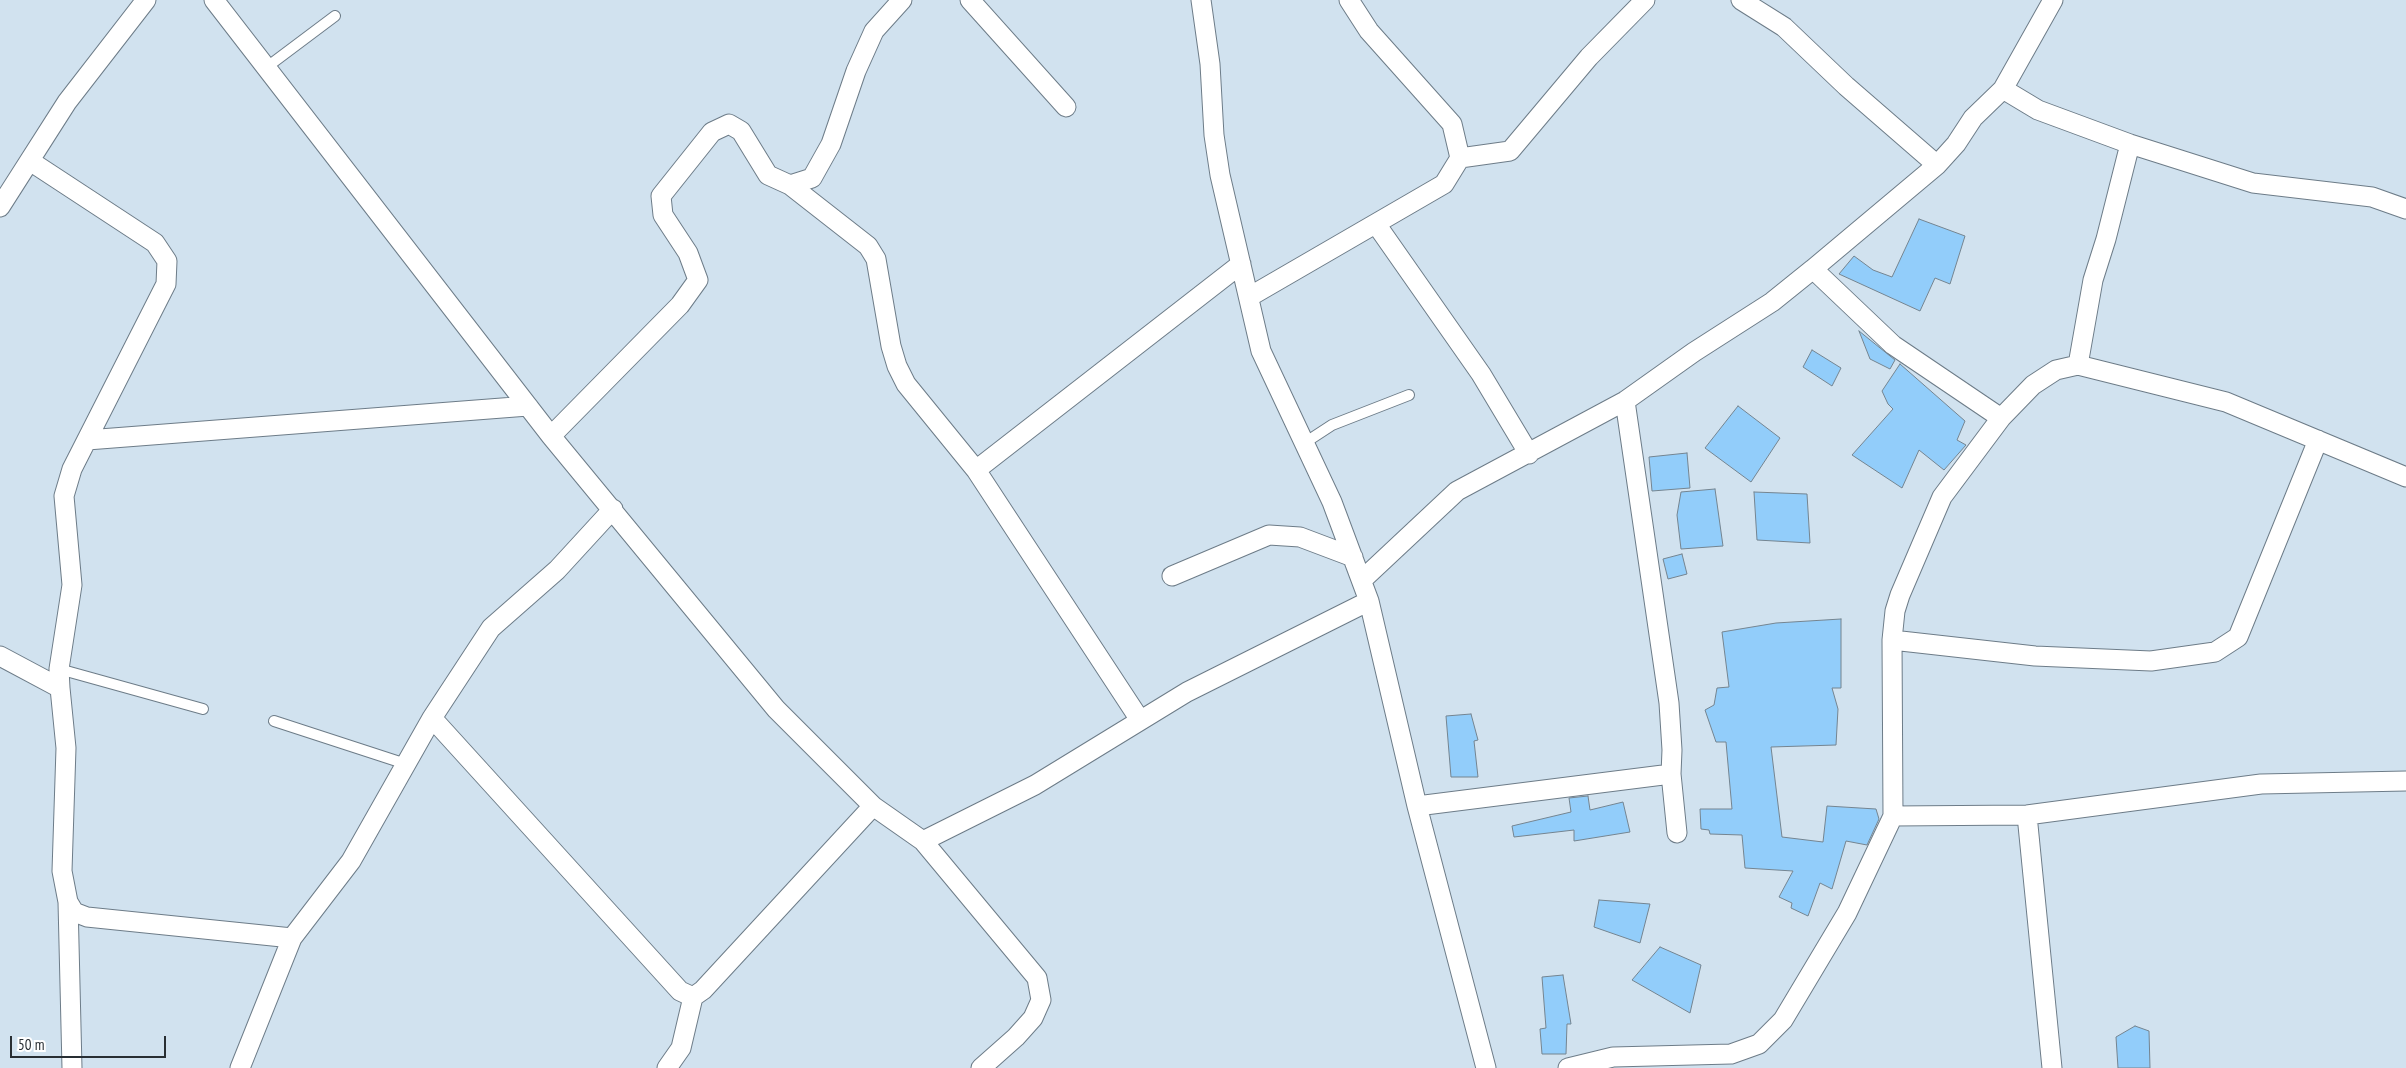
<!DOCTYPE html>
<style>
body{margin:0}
#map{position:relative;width:2406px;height:1068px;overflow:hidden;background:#d1e2ef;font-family:"PT Sans Narrow",sans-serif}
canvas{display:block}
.scale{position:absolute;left:10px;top:1036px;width:156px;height:22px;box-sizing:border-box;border:2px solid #282e33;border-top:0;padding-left:6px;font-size:15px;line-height:18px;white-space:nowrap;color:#282e33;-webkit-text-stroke:4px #fff;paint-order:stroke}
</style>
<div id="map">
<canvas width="2406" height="1068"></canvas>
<div class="scale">50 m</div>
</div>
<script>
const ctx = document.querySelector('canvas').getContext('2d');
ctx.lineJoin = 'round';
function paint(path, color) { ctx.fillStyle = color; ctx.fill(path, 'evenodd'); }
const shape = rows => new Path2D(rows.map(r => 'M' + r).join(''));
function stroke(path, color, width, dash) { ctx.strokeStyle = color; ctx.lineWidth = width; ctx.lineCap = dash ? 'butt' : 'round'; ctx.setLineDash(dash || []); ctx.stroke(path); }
const building = shape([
 [1919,219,1965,236,1950,284,1935,278,1920,311,1839,274,1854,256,1873,270,1892,277,1919,219],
 [1859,331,1895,360,1890,369,1870,359,1859,331],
 [1812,350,1841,368,1832,386,1803,367,1812,350],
 [1900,364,1965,421,1957,440,1966,445,1944,470,1919,450,1902,488,1852,455,1893,409,1888,404,1882,391,1900,364],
 [1738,406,1780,438,1751,482,1705,448,1738,406],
 [1687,453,1690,488,1652,491,1649,457,1687,453],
 [1715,489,1723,546,1681,549,1677,515,1681,492,1715,489],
 [1754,492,1807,494,1810,543,1757,540,1754,492],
 [1682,554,1687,574,1668,579,1663,559,1682,554],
 [1841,619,1841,688,1832,688,1838,709,1836,745,1771,747,1782,837,1823,842,1827,806,1876,809,1879,819,1867,845,1846,841,1832,889,1820,883,1808,916,1791,908,1792,903,1779,897,1793,871,1745,868,1742,835,1710,834,1709,830,1701,829,1700,809,1732,809,1726,742,1716,742,1705,710,1714,705,1717,688,1729,687,1722,632,1776,623,1841,619],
 [1471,714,1478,740,1474,741,1478,777,1451,777,1446,716,1471,714],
 [1588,796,1590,810,1623,802,1630,832,1574,841,1574,830,1514,837,1512,826,1571,812,1569,798,1588,796],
 [1599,900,1650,904,1640,943,1594,927,1599,900],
 [1660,947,1701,965,1690,1013,1632,980,1660,947],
 [1563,975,1571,1024,1567,1024,1566,1054,1542,1054,1540,1029,1546,1028,1542,977,1563,975],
 [2135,1026,2149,1031,2150,1068,2118,1068,2116,1037,2135,1026]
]);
paint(building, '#92cdfa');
stroke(building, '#748490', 1);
const service = shape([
 [267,67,335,16],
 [1306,442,1332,425,1409,395],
 [59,669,203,709],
 [274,721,406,764]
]);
const minor = shape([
 [214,0,551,436,776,709,873,806,923,841,1037,978,1041,1000,1033,1018,1016,1037,981,1068],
 [970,0,1066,107],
 [1201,0,1210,64,1214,135,1220,175,1261,351,1332,502,1369,601,1417,806,1486,1068],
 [1741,0,1784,27,1846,86,1937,165],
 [2003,89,2038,110,2130,144,2253,183,2372,197,2406,209],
 [1460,158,1510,151,1589,57,1645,0],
 [30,161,155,243,167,261,166,284,72,469,64,496,72,585,59,669,60,688],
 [790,185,868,246,876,259,891,346,897,366,906,384,976,470,1140,720],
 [0,207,67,102,146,0],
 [1376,224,1481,374,1529,454],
 [1813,269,1937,165,1956,144,1973,118,2003,89,2053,0],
 [1249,297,1444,184,1460,158,1452,124,1369,31,1349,0],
 [2078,365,2093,280,2106,239,2130,144],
 [1625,401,1669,703,1672,750,1671,774],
 [551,436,680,305,698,280,688,253,663,215,661,196,712,132,729,124,741,131,768,175,790,185,812,178,831,144,856,71,874,31,902,0],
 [87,440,528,406],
 [976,470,1241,264],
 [1172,576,1269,535,1300,537,1353,557],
 [1362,580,1457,491,1625,401,1694,352,1772,302,1813,269,1893,345,2001,418],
 [1892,640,2035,656,2151,661,2215,652,2238,637,2318,440],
 [0,656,60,688,66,748,62,871,68,902,74,912,87,917,292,938],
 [432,718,680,991,693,997,703,990,873,806],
 [1417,806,1671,774,1677,833],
 [2027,815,2052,1068],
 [1893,816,2027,815,2261,784,2406,781],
 [923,841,1035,785,1187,692,1369,601],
 [68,902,72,1068],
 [240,1068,292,938,351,861,432,718,491,628,557,570,613,509],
 [667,1068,681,1048,693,997],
 [1568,1068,1613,1057,1731,1054,1759,1044,1783,1020,1847,913,1893,816,1892,640,1895,611,1900,595,1942,497,2001,418,2033,385,2056,370,2078,365,2226,402,2406,477]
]);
stroke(service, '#6d7c88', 12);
stroke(minor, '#6d7c88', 21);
stroke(service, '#fff', 10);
stroke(minor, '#fff', 19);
</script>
